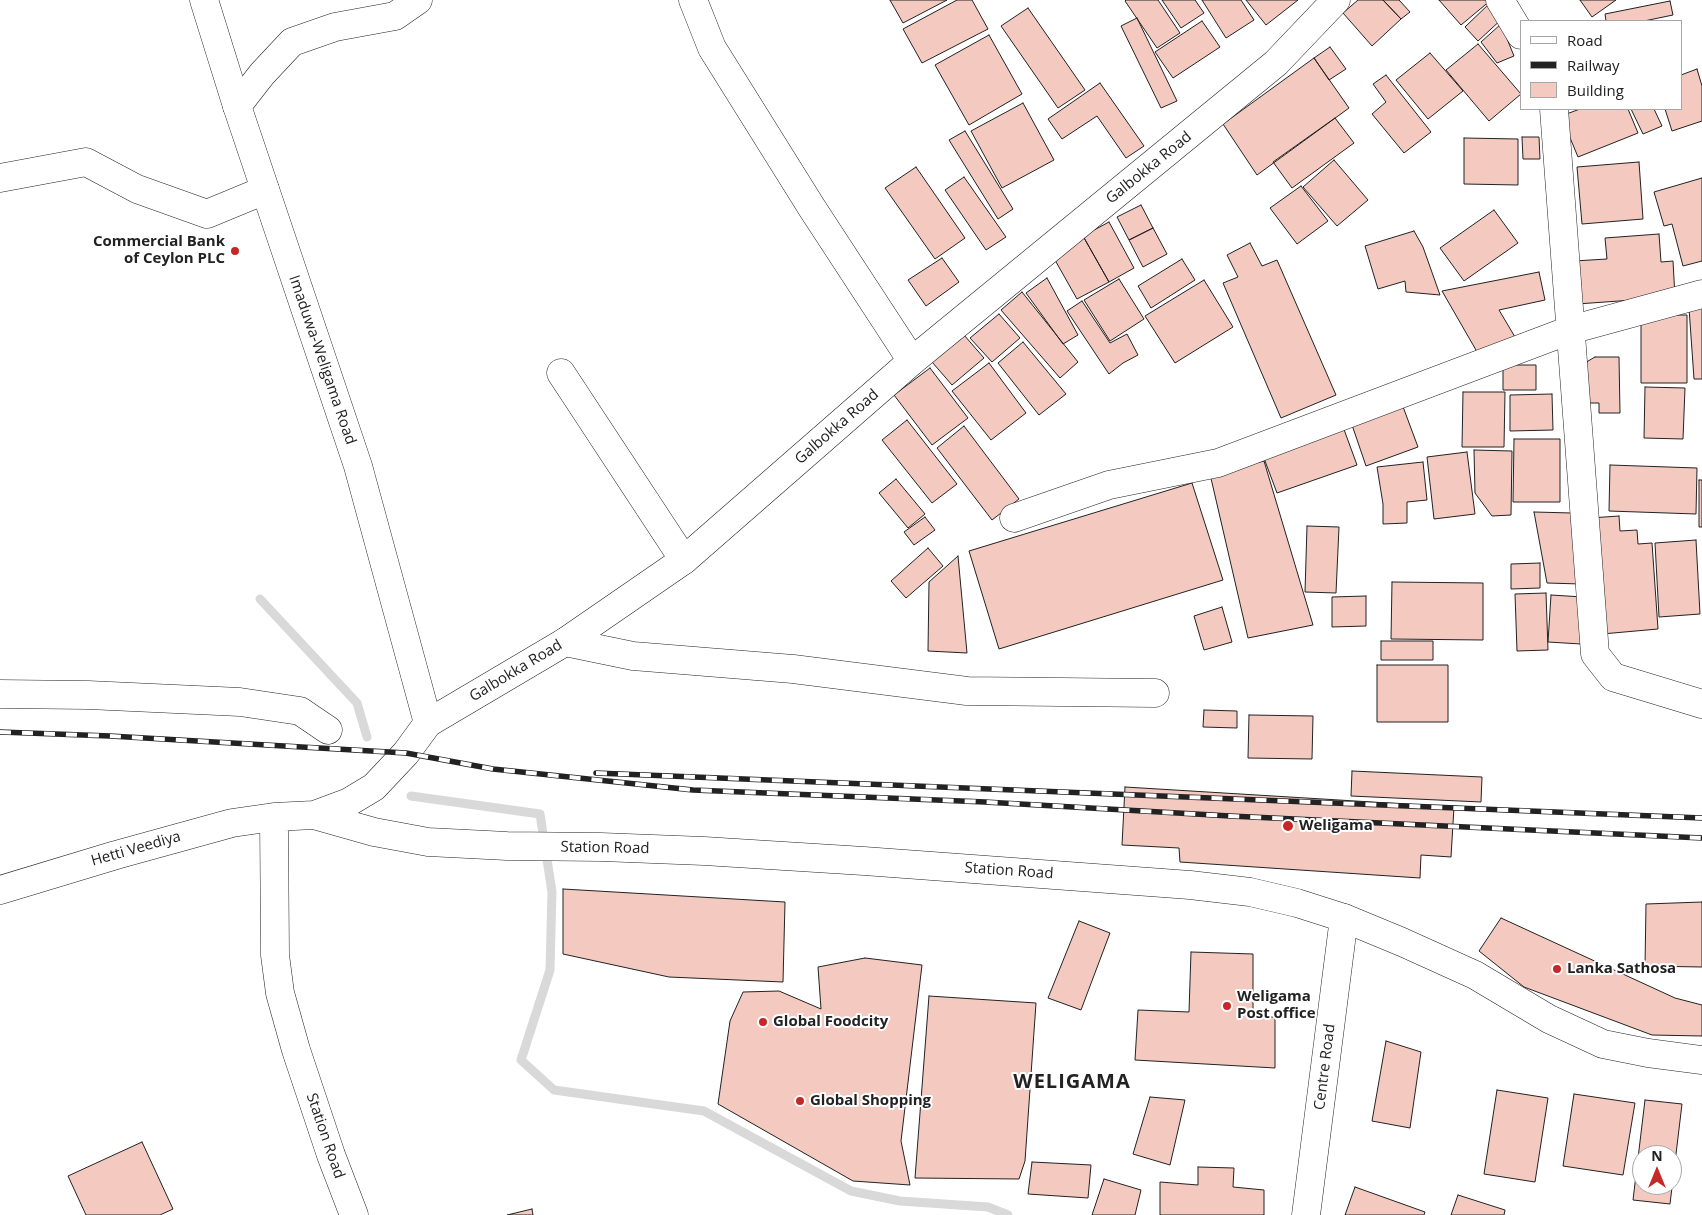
<!DOCTYPE html>
<style>
body{margin:0}
#map{position:relative;width:1702px;height:1215px;overflow:hidden;background:#fff;font-family:"Open Sans",sans-serif}
canvas{display:block}
.legend{position:absolute;left:1520px;top:20px;width:162px;height:90px;box-sizing:border-box;background:#fff;border:1px solid #a7a7a7;margin:0;padding:6px 9px;list-style:none;font-size:15px;color:#222}
.legend li{display:flex;align-items:center;gap:10px;height:25px}
.legend b{width:25px;border:1px solid #a7a7a7}
.north{position:absolute;left:1632px;top:1145px;width:50px;height:50px;box-sizing:border-box;background:#fff;border:1px solid #a7a7a7;border-radius:50%;rotate:0deg;font-size:14px;font-weight:700;line-height:20px;text-align:center;color:#222}
.north::after{content:'';display:block;margin:auto;width:18px;height:22px;background:#c62828;clip-path:polygon(50% 0,100% 100%,50% 72%,0 100%)}
</style>
<div id="map">
<canvas width="1702" height="1215"></canvas>
<ul class="legend">
<li><b style="height:6px;background:#fff"></b>Road</li>
<li><b style="height:6px;background:#222"></b>Railway</li>
<li><b style="height:14px;background:#f3c9c0"></b>Building</li>
</ul>
<div class="north">N</div>
</div>
<script>
const ctx = document.querySelector('canvas').getContext('2d');
ctx.lineJoin = 'round';
const shape = rows => new Path2D(rows.map(r => 'M' + r).join(''));
function stroke(path, color, width, dash) { ctx.strokeStyle = color; ctx.lineWidth = width; ctx.lineCap = dash ? 'butt' : 'round'; ctx.setLineDash(dash || []); ctx.stroke(path); }
function paint(path, color) { ctx.fillStyle = color; ctx.fill(path, 'evenodd'); }
function drawText(font, color, halo, rows, align = 'center') {
  ctx.font = font + ' "Open Sans",sans-serif'; ctx.lineWidth = 4; ctx.setLineDash([]); ctx.textBaseline = 'middle'; ctx.strokeStyle = halo; ctx.fillStyle = color; for (const [text, x, y, turn = 0] of rows) {
    ctx.save(); ctx.translate(x, y); ctx.rotate((+turn || 0) * Math.PI / 180); ctx.textAlign = isNaN(turn) ? turn : align; if (halo) ctx.strokeText(text, 0, 0); ctx.fillText(text, 0, 0); ctx.restore();
  }
}
stroke(shape([
 [260,599,357,703,367,737],
 [411,796,540,814,552,892,550,970,521,1060,554,1090,704,1111,851,1191,900,1201,988,1207,1008,1215]
]), '#d9d9d9', 9);
const building = shape([
 [890,0,947,0,903,23,890,0],
 [957,0,972,0,988,29,922,63,903,29,957,0],
 [1126,0,1158,0,1180,33,1157,48,1125,1,1126,0],
 [1162,0,1195,0,1204,13,1181,28,1162,0],
 [1202,0,1241,0,1254,20,1226,38,1202,0],
 [1246,0,1298,0,1266,25,1246,0],
 [1358,0,1383,0,1401,19,1372,46,1343,13,1358,0],
 [1383,0,1399,0,1410,12,1401,19,1383,0],
 [1439,0,1491,0,1461,25,1439,0],
 [1580,0,1616,0,1592,17,1580,0],
 [1670,1,1673,15,1644,21,1606,21,1605,14,1670,1],
 [1491,2,1504,17,1478,41,1465,27,1491,2],
 [1028,8,1085,90,1058,108,1001,26,1028,8],
 [1137,18,1177,101,1161,108,1121,26,1137,18],
 [1202,21,1220,47,1173,78,1155,52,1202,21],
 [1501,24,1514,56,1497,63,1481,42,1501,24],
 [989,35,1022,94,969,125,935,65,989,35],
 [1478,44,1521,94,1489,121,1446,70,1478,44],
 [1330,47,1346,69,1329,80,1314,58,1330,47],
 [1430,53,1463,91,1428,119,1396,80,1430,53],
 [1314,58,1349,108,1257,175,1223,124,1314,58],
 [1697,69,1702,86,1702,121,1672,131,1665,109,1681,109,1681,75,1697,69],
 [1386,75,1431,132,1404,153,1372,114,1386,102,1373,84,1386,75],
 [1100,83,1144,146,1126,158,1097,116,1062,139,1048,119,1100,83],
 [1023,103,1054,160,1002,188,971,131,1023,103],
 [1580,109,1628,109,1638,133,1578,157,1561,116,1580,109],
 [1631,109,1654,109,1662,126,1643,134,1631,109],
 [1335,118,1354,143,1292,188,1273,162,1335,118],
 [965,131,1013,209,998,219,949,140,965,131],
 [1522,137,1539,137,1540,159,1523,159,1522,137],
 [1464,138,1518,139,1518,185,1464,184,1464,138],
 [1334,160,1368,200,1337,226,1303,187,1334,160],
 [1639,162,1643,219,1582,224,1577,167,1639,162],
 [916,167,965,238,935,259,885,188,916,167],
 [964,177,1006,237,986,250,945,190,964,177],
 [1702,178,1702,261,1683,266,1672,224,1664,226,1654,192,1702,178],
 [1301,186,1328,221,1297,244,1270,208,1301,186],
 [1141,205,1153,228,1129,240,1117,217,1141,205],
 [1494,210,1518,243,1464,281,1440,248,1494,210],
 [1109,222,1134,268,1109,282,1083,236,1109,222],
 [1153,228,1167,254,1143,267,1129,240,1153,228],
 [1414,231,1423,247,1440,295,1406,292,1405,281,1378,289,1365,246,1414,231],
 [1659,234,1661,262,1673,261,1675,297,1577,304,1574,261,1607,259,1605,238,1659,234],
 [1083,236,1109,282,1077,299,1051,253,1083,236],
 [1250,243,1262,266,1277,260,1336,395,1281,418,1223,283,1238,277,1227,255,1250,243],
 [942,258,959,282,926,306,908,280,942,258],
 [1182,259,1195,280,1151,308,1138,286,1182,259],
 [1539,272,1545,300,1499,310,1515,337,1480,357,1442,291,1539,272],
 [1047,278,1078,335,1063,344,1026,293,1047,278],
 [1119,279,1144,319,1110,341,1084,300,1119,279],
 [1204,280,1233,327,1175,363,1145,316,1204,280],
 [1022,292,1078,362,1060,378,1001,310,1022,292],
 [1082,301,1110,343,1127,334,1138,355,1123,363,1109,374,1067,311,1082,301],
 [1702,307,1702,379,1694,379,1689,308,1702,307],
 [999,314,1020,338,992,362,970,338,999,314],
 [1641,315,1687,315,1687,383,1641,383,1641,315],
 [964,335,984,358,952,385,932,362,964,335],
 [1023,342,1066,394,1039,415,998,363,1023,342],
 [1595,357,1619,357,1620,413,1599,413,1599,403,1583,403,1583,364,1595,357],
 [989,363,1026,413,991,440,952,391,989,363],
 [1503,365,1536,365,1536,390,1503,390,1503,365],
 [930,368,968,418,932,445,894,395,930,368],
 [1645,387,1685,388,1683,439,1644,438,1645,387],
 [1463,392,1505,392,1504,447,1462,447,1463,392],
 [1552,394,1553,430,1510,431,1510,395,1552,394],
 [1402,404,1418,447,1366,466,1351,422,1402,404],
 [907,420,957,484,932,503,882,440,907,420],
 [1342,424,1357,465,1277,493,1262,453,1342,424],
 [964,426,1019,499,992,520,937,448,964,426],
 [1514,439,1560,439,1560,502,1513,502,1514,439],
 [1474,450,1512,451,1511,515,1492,516,1475,493,1474,450],
 [1467,452,1475,514,1434,519,1427,457,1467,452],
 [1264,461,1313,625,1248,638,1210,474,1264,461],
 [1423,462,1427,500,1407,502,1407,523,1383,524,1383,504,1377,467,1423,462],
 [1610,465,1697,468,1696,514,1609,511,1610,465],
 [896,479,925,514,908,528,879,493,896,479],
 [1699,480,1702,480,1702,527,1699,527,1699,480],
 [1192,483,1223,580,999,649,969,551,1192,483],
 [1534,512,1572,513,1581,584,1547,583,1534,512],
 [1619,516,1620,531,1637,530,1638,544,1652,543,1658,629,1602,634,1590,518,1619,516],
 [925,517,935,530,914,545,904,532,925,517],
 [1307,526,1339,527,1336,593,1305,592,1307,526],
 [1696,540,1700,614,1659,617,1655,543,1696,540],
 [928,548,943,566,906,598,891,581,928,548],
 [958,556,967,653,928,651,929,582,958,556],
 [1540,563,1540,588,1511,589,1511,564,1540,563],
 [1392,582,1483,583,1483,640,1391,639,1392,582],
 [1546,593,1548,650,1517,651,1515,594,1546,593],
 [1551,595,1583,597,1581,644,1548,642,1551,595],
 [1366,596,1366,626,1332,627,1332,597,1366,596],
 [1222,607,1232,642,1204,650,1194,616,1222,607],
 [1381,641,1433,641,1433,660,1381,660,1381,641],
 [1377,665,1448,665,1448,722,1377,722,1377,665],
 [1204,710,1237,711,1237,728,1203,727,1204,710],
 [1249,715,1313,716,1312,759,1248,758,1249,715],
 [1352,771,1482,777,1481,802,1351,796,1352,771],
 [1125,787,1454,807,1451,857,1421,855,1420,878,1180,862,1179,848,1122,845,1125,787],
 [563,889,785,902,783,982,669,977,563,954,563,889],
 [1702,902,1702,967,1645,966,1646,904,1702,902],
 [1501,918,1675,998,1702,1005,1702,1036,1652,1035,1524,987,1479,951,1501,918],
 [1079,921,1110,933,1081,1010,1048,998,1079,921],
 [1191,952,1253,954,1253,1017,1275,1017,1275,1068,1135,1060,1138,1010,1189,1012,1191,952],
 [865,958,922,965,901,1141,910,1185,853,1181,718,1104,730,1021,743,992,779,991,821,1009,818,967,865,958],
 [929,996,1036,1003,1025,1161,1019,1179,915,1178,929,996],
 [1386,1041,1421,1052,1410,1128,1372,1121,1386,1041],
 [1497,1090,1548,1098,1535,1182,1484,1174,1497,1090],
 [1574,1094,1635,1103,1623,1175,1563,1166,1574,1094],
 [1150,1097,1185,1100,1170,1165,1133,1154,1150,1097],
 [1645,1100,1682,1104,1670,1204,1633,1200,1645,1100],
 [1642,1155,1672,1155,1672,1185,1642,1185,1642,1155],
 [142,1142,173,1209,160,1215,86,1215,68,1176,142,1142],
 [1032,1162,1091,1165,1088,1198,1028,1194,1032,1162],
 [1198,1167,1234,1168,1233,1187,1264,1190,1264,1215,1160,1215,1160,1182,1198,1185,1198,1167],
 [1104,1179,1141,1190,1135,1215,1092,1215,1104,1179],
 [1355,1187,1425,1212,1424,1215,1345,1215,1355,1187],
 [1458,1195,1505,1210,1504,1215,1451,1215,1458,1195],
 [532,1209,533,1215,507,1215,532,1209]
]);
paint(building, '#f3c9c0');
stroke(building, '#222', 1);
const street = shape([
 [693,0,712,48,812,208,912,361],
 [1500,0,1521,35],
 [237,106,262,74,292,42,335,27,395,16,418,0],
 [1554,109,1595,654,1613,677,1702,704],
 [0,178,86,162,137,189,207,214,265,190],
 [561,373,684,560],
 [1014,518,1109,485,1218,463,1570,330,1702,294],
 [565,642,633,656,793,669,967,691,1155,693],
 [0,694,88,695,240,702,300,711,328,730]
]);
const secondary = shape([
 [204,0,237,106,358,466,428,723],
 [1344,918,1402,942,1475,975,1549,1019,1603,1044,1648,1053,1702,1060]
]);
const primary = shape([
 [314,815,349,802,374,787,406,753,428,723,565,642,684,560,912,361,1276,63,1336,0],
 [274,817,275,955,280,993,296,1050,331,1155,354,1215],
 [0,890,116,855,232,823,274,817,314,815,374,832,428,842,507,846,601,847,704,851,864,861,1190,885,1250,892,1297,903,1344,918,1306,1215]
]);
stroke(street, '#222', 29);
stroke(secondary, '#222', 29);
stroke(primary, '#222', 29);
stroke(street, '#fff', 28);
stroke(secondary, '#fff', 28);
stroke(primary, '#fff', 28);
const rail = shape([
 [0,732,110,736,406,753,493,769,693,790,985,802,1230,816,1702,838],
 [596,773,1702,818]
]);
stroke(rail, '#222', 5.5);
stroke(rail, '#fff', 4, [11]);
for (const [x, y, r, color] of [
 [235,251,5,"#c62828"],
 [1288,826,6,"#c62828"],
 [1557,969,5,"#c62828"],
 [1227,1006,5,"#c62828"],
 [763,1022,5,"#c62828"],
 [800,1101,5,"#c62828"]
]) { const dot = new Path2D(); dot.arc(x, y, r, 0, 2 * Math.PI); ctx.fillStyle = color; ctx.fill(dot); stroke(dot, '#fff', 2); }
drawText('15px', '#222', '#fff', [
 ["Galbokka Road",1149,168,-39],
 ["Imaduwa-Weligama Road",322,360,71],
 ["Galbokka Road",837,427,-41],
 ["Galbokka Road",516,671,-31],
 ["Station Road",605,848,1],
 ["Hetti Veediya",136,849,-16],
 ["Station Road",1009,871,4],
 ["Centre Road",1325,1067,-83],
 ["Station Road",325,1136,71]
]);
drawText('bold 15px', '#222', '#fff', [
 ["Commercial Bank",225,242,"right"],
 ["of Ceylon PLC",225,259,"right"],
 ["Weligama",1299,826],
 ["Lanka Sathosa",1567,969],
 ["Weligama",1237,997],
 ["Post office",1237,1014],
 ["Global Foodcity",773,1022],
 ["Global Shopping",810,1101]
], 'left');
ctx.letterSpacing = '1px';
drawText('bold 20px', '#222', '#fff', [
 ["WELIGAMA",1072,1082]
]);
ctx.letterSpacing = '0px';
</script>
